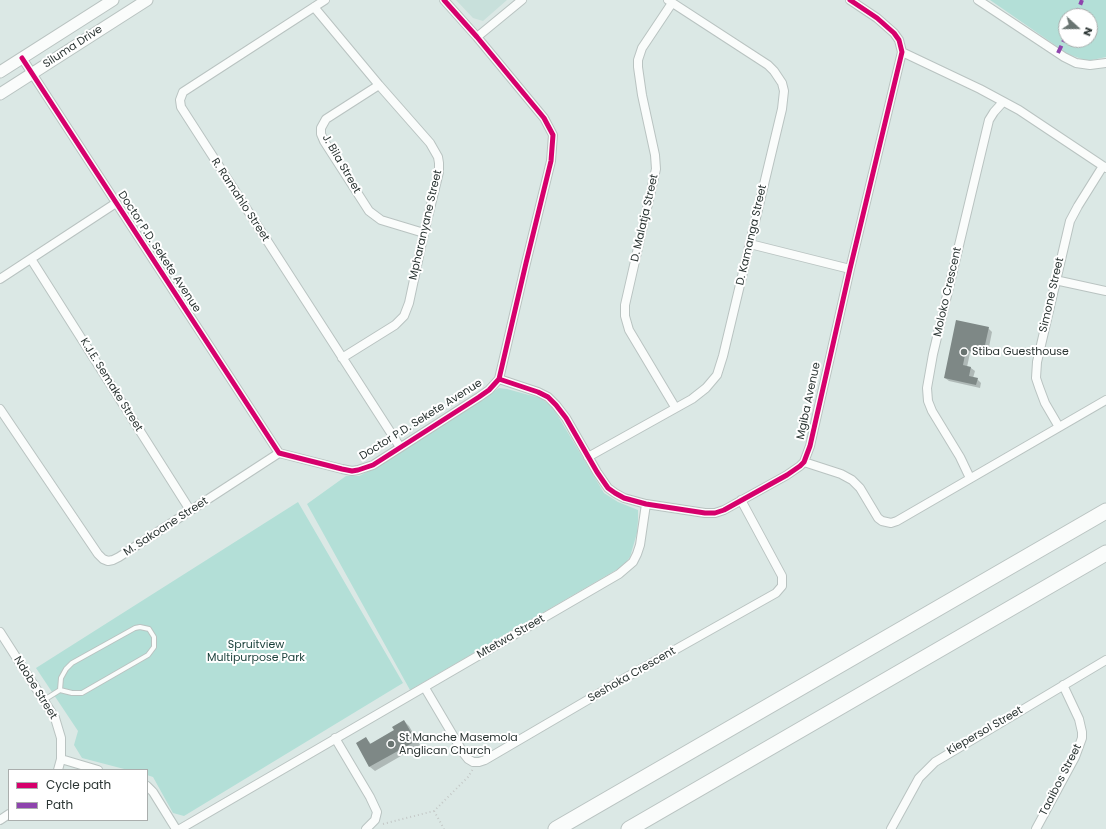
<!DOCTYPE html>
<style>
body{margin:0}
#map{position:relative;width:1106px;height:829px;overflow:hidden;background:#dbe8e5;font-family:Poppins,sans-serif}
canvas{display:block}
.legend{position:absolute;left:8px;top:769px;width:140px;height:52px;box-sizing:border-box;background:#fff;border:1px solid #aaaead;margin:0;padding:5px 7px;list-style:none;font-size:12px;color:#2b3533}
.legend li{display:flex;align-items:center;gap:8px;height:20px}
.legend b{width:20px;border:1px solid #aaaead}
.north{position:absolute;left:1058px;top:8px;width:40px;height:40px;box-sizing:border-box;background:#fff;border:1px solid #aaaead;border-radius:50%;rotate:111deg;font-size:11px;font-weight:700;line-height:16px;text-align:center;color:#2b3533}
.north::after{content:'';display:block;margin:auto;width:14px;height:18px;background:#697471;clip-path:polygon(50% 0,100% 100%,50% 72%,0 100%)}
</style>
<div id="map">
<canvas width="1106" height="829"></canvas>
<ul class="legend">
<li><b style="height:5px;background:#d6006c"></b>Cycle path</li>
<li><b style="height:5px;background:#8e44ad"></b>Path</li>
</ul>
<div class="north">N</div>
</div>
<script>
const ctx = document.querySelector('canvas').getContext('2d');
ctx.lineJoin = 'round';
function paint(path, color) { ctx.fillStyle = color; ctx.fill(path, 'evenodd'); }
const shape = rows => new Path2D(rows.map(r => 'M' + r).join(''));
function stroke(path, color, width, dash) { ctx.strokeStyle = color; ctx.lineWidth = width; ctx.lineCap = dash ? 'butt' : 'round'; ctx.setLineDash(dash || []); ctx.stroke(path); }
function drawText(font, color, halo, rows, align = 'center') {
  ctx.font = font + ' Poppins,sans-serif'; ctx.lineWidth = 4; ctx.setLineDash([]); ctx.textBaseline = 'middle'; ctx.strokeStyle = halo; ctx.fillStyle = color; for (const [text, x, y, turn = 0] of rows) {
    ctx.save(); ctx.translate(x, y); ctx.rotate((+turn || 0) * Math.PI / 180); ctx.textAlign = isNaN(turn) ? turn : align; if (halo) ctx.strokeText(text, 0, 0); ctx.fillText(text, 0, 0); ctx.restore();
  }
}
paint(shape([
 [456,0,507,0,483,21,473,18]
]), '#c8e0db');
paint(shape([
 [990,0,1106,0,1106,57,1087,61,1068,54],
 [1066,16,1090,16,1090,40,1066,40],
 [499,388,507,389,540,398,552,406,604,493,618,502,638,510,638,520,637,533,630,557,623,566,410,690,307,504,346,476,359,476,381,465],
 [298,502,403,683,184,816,173,813,153,777,147,775,147,770,128,770,82,758,74,745,78,731,36,668]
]), '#b3dfd7');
paint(shape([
 [957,321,988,328,992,332,987,357,970,353,967,367,971,368,975,371,973,378,977,379,981,383,980,388,949,381,945,378],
 [404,721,409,726,420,745,375,771,370,767,357,743,366,738,371,744,395,731]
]), '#0003');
paint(shape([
 [956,320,989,327,983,354,966,350,963,365,971,367,969,376,978,378,976,385,944,378],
 [404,720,416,741,369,767,356,743,366,737,370,744,394,730,392,727]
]), '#7e8886');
const lane = shape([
 [140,627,149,629,154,637,154,647,148,655,82,693,72,693,60,690,61,678,66,669,72,663,135,628,140,627],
 [44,700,60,690]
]);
const street = shape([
 [325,0,183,92,180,100,181,107,400,447],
 [978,0,1064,57,1076,63,1090,65,1106,63],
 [672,3,642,48,638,60,638,67,642,95,655,155,656,169,625,305,625,316,629,330,675,407],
 [314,7,379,85,430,143,438,157,439,163,439,172,424,233,409,303,404,316,395,325,342,358],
 [477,37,522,0],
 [902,52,980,89,1019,110,1106,168],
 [22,58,279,453,342,469,352,471,358,470,373,465,479,397,489,390,499,379,526,263,551,161,553,135,544,118,477,37,444,0],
 [379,85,326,119,321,128,321,134,324,141,369,211,381,220,424,233],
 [750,244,850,269],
 [31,259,190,510],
 [0,279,116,203],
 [1055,280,1106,291],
 [499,379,538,392,548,397,556,405,566,418,597,472,608,488,615,493,624,498,646,504,705,513,715,513,724,510,787,475,800,466,804,462,810,446,850,269,902,52,899,40,894,33,877,18,850,0],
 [0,409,98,554,103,559,108,561,113,560,119,557,279,453],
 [1059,427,1045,403,1039,387,1036,378,1037,362,1070,221,1078,206,1103,166],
 [588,457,692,399,706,388,717,375,723,356,782,109,784,91,782,83,774,71,768,65,668,0],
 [804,462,841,474,852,480,860,488,878,518,882,521,891,523,897,521,1106,400],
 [970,478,960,457,932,411,928,401,927,388,933,354,989,120,994,112,1003,102],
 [0,632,55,718,61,738,61,759,58,770],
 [425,688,464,754,468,759,473,762,479,762,485,760,632,674,776,593,782,586,782,576,741,500],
 [335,738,370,797,377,812,375,820,366,829],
 [61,759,98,770],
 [147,786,153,792,176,829],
 [0,820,9,814],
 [180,829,619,574,633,562,637,554,640,545,646,504],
 [891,829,919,778,935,762,1106,660],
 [1036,829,1075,757,1082,738,1082,732,1079,719,1063,685]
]);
const secondary = shape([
 [0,72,113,0],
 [0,94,147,0]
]);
const highway = shape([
 [556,829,1106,511],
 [629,829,1106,553]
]);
stroke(lane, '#b9c3c1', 6);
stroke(street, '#b9c3c1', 10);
stroke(secondary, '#b9c3c1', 13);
stroke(highway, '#b9c3c1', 17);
stroke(shape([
 [434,811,444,829],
 [383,824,434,811,468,777,473,769]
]), '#c3c7c6', 2, [1, 3]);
stroke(lane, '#fafcfb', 4);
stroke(street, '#fafcfb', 8);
stroke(secondary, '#fafcfb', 11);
stroke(highway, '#fafcfb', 15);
stroke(shape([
 [1076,16,1082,0],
 [1058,53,1066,36]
]), '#8e44ad', 4, [8, 4]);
stroke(shape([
 [22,58,279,453,342,469,352,471,358,470,373,465,479,397,489,390,499,379,526,263,551,161,553,135,544,118,477,37,444,0],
 [499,379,538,392,548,397,556,405,566,418,597,472,608,488,615,493,624,498,646,504,705,513,715,513,724,510,787,475,800,466,804,462,810,446,850,269,902,52,899,40,894,33,877,18,850,0]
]), '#d6006c', 5);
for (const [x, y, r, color] of [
 [964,352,4,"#697471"],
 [391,744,4,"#697471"]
]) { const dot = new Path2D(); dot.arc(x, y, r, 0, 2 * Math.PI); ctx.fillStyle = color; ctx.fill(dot); stroke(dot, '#fff', 1.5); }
drawText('11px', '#2b3533', '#fff', [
 ["Siluma Drive",73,47,-33],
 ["J. Bila Street",341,164,60],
 ["R. Ramahlo Street",240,200,57],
 ["D. Malatja Street",645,218,-77],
 ["Mpharanyane Street",426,225,-77],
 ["D. Kamanga Street",752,235,-77],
 ["Doctor P.D. Sekete Avenue",159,252,57],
 ["Moloko Crescent",948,292,-77],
 ["Simone Street",1052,295,-77],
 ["K.J.E. Semake Street",111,385,58],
 ["Mgiba Avenue",809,401,-78],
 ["Doctor P.D. Sekete Avenue",421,420,-32],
 ["M. Sakoane Street",166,527,-33],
 ["Mtetwa Street",511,637,-30],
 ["Seshoka Crescent",632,675,-30],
 ["Ndobe Street",35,688,58],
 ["Kiepersol Street",985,731,-30],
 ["Taaibos Street",1061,780,-63]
]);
drawText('11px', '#2b3533', '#fff', [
 ["Stiba Guesthouse",972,352],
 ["St Manche Masemola",399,738],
 ["Anglican Church",399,751]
], 'left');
drawText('11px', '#193f39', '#fff', [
 ["Spruitview",256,645],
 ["Multipurpose Park",256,658]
]);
</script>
